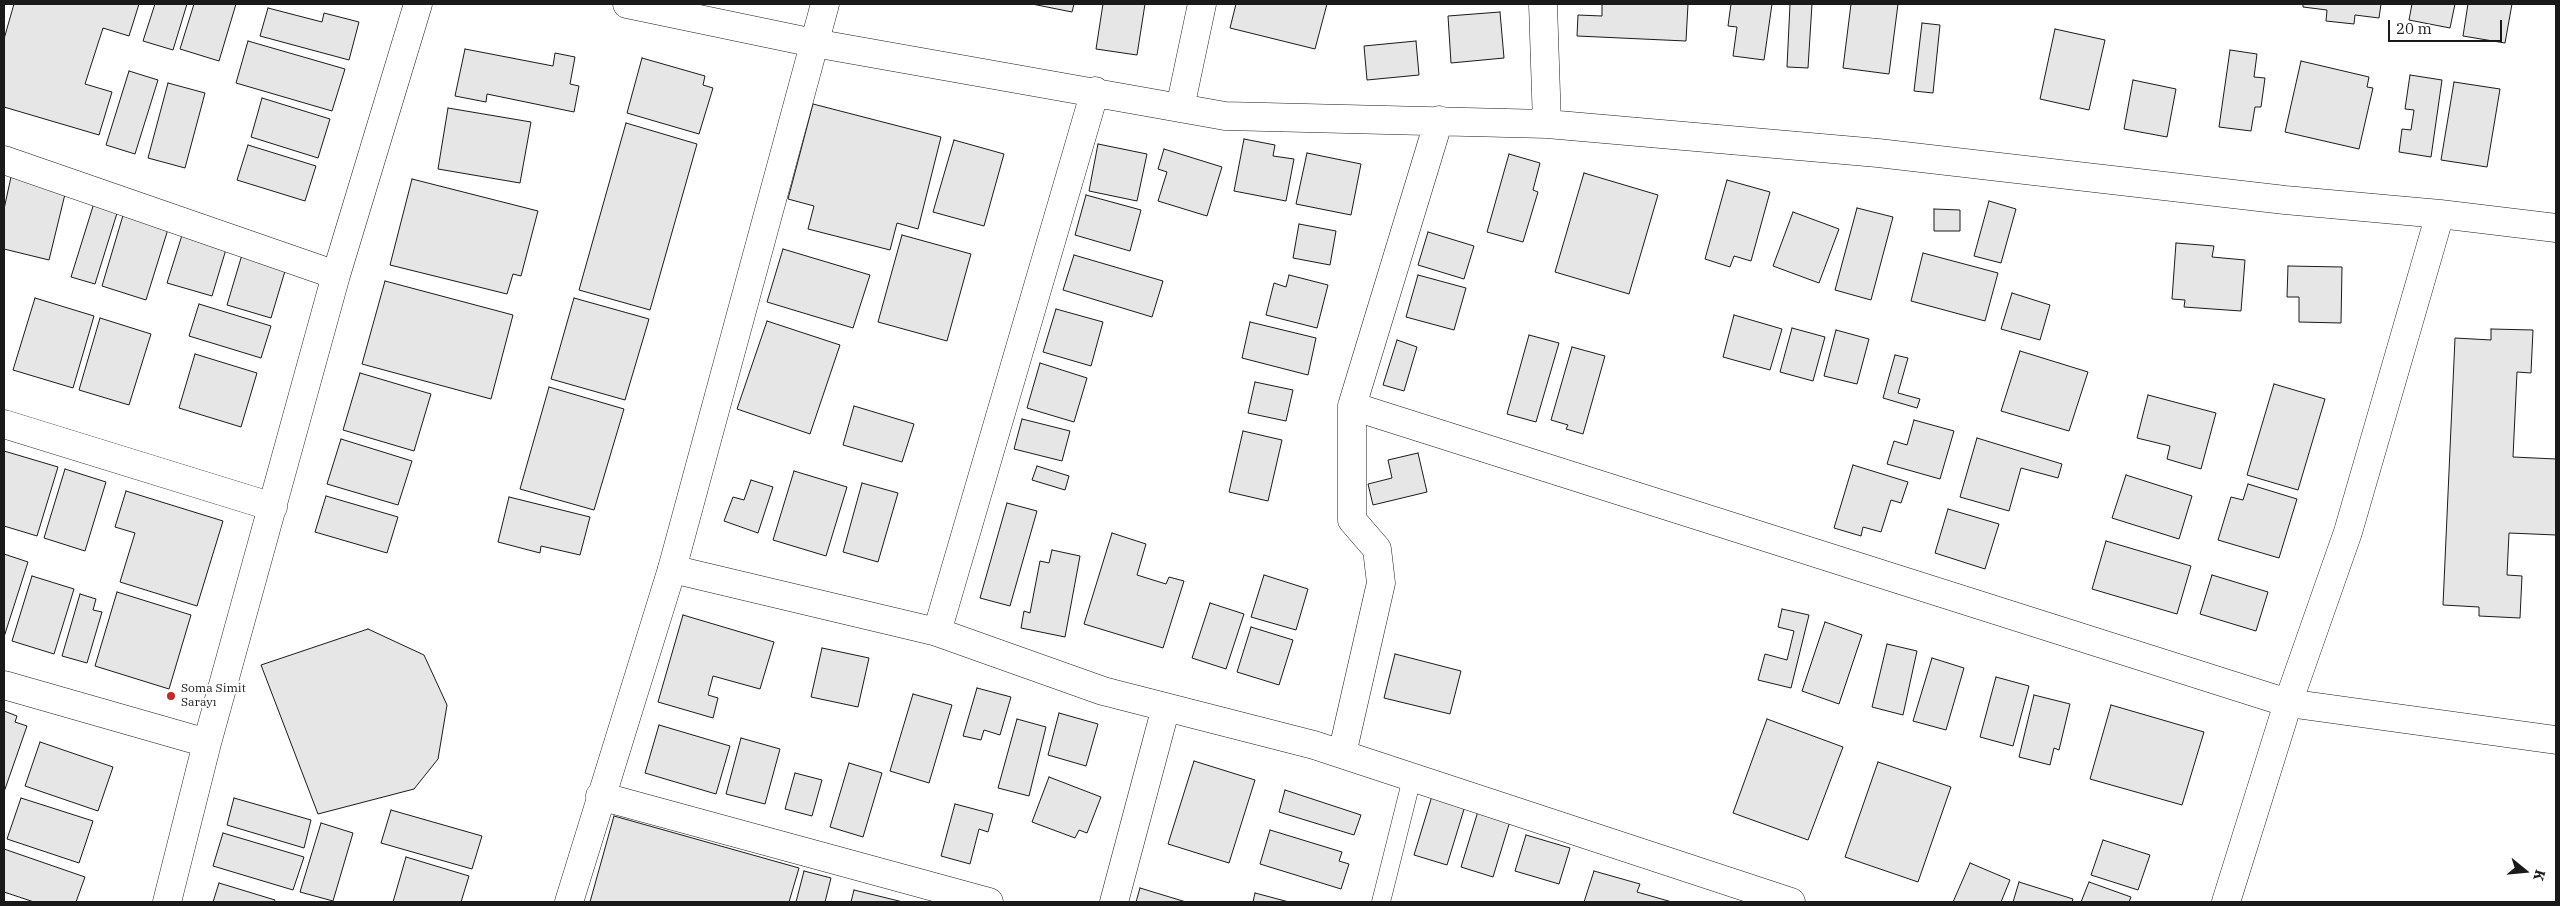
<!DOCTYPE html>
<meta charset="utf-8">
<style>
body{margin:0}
#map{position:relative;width:2560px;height:906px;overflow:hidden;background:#fff;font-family:"IBM Plex Serif",serif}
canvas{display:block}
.frame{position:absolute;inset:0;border:5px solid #1a1a1a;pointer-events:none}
.north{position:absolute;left:2500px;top:846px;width:50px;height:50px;-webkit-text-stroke:4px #fff;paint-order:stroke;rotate:107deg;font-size:14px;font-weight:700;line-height:20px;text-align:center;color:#1a1a1a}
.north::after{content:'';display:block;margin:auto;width:18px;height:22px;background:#1a1a1a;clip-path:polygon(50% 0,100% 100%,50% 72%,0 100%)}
.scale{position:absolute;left:2388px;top:20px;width:114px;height:22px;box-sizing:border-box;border:2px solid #1a1a1a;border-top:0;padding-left:6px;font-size:15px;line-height:18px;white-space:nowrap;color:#1a1a1a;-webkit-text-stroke:4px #fff;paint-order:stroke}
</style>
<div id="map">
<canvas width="2560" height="906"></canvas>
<div class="frame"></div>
<div class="north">K</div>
<div class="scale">20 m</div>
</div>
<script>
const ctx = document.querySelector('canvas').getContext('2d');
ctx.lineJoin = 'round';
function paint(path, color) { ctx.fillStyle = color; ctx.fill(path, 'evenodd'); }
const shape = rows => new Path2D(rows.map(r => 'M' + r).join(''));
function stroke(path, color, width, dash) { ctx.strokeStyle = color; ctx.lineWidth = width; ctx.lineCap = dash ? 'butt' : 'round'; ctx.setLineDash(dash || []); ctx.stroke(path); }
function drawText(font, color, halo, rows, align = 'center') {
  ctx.font = font + ' "IBM Plex Serif",serif'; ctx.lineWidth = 4; ctx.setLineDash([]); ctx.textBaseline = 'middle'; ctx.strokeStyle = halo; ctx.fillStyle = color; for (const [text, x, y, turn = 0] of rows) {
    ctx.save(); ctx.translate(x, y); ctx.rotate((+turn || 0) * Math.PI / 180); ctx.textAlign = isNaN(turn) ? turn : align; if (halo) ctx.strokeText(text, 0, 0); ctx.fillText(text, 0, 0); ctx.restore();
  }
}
const building = shape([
 [14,4,139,4,129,36,103,28,85,84,112,92,99,135,4,107,4,39,14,4],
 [155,4,187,4,173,50,143,41,155,4],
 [194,4,236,4,219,61,180,49,194,4],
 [1032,4,1074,4,1072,12,1032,4],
 [1103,4,1145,4,1137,55,1096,49,1103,4],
 [1236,4,1327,4,1315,49,1230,28,1236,4],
 [1602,4,1688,4,1686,41,1577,36,1578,15,1602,16,1602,4],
 [1731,4,1772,4,1764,60,1733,56,1737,27,1728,26,1731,4],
 [1790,4,1812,4,1808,68,1787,67,1790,4],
 [1851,4,1898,4,1889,74,1843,68,1851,4],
 [2303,4,2381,4,2379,18,2355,15,2354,24,2326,21,2327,10,2303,7,2303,4],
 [2412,4,2455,4,2450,28,2409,20,2412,4],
 [2468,4,2512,4,2505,43,2463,36,2468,4],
 [268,8,322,22,324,13,359,22,349,60,260,36,268,8],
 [1500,12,1504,58,1451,63,1448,16,1500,12],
 [1922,23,1940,25,1933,93,1914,91,1922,23],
 [2055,29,2105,40,2089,110,2040,99,2055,29],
 [248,41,345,69,332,111,236,83,248,41],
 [1416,41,1419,75,1367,80,1364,46,1416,41],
 [465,49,553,66,555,53,575,57,570,84,579,86,574,112,487,94,486,102,455,96,465,49],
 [2230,50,2257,54,2254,77,2265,78,2261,107,2255,107,2251,131,2219,127,2230,50],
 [642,58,705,76,703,85,713,88,699,134,627,113,642,58],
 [2301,61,2369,77,2367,87,2373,88,2359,149,2285,132,2301,61],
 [129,71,158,80,135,154,106,145,129,71],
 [2410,75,2442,80,2431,157,2399,152,2402,129,2411,130,2414,110,2405,109,2410,75],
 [2133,80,2176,89,2167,137,2124,129,2133,80],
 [2454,82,2500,89,2487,167,2441,160,2454,82],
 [168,83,205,93,185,168,148,158,168,83],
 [262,98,330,119,318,158,251,137,262,98],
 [813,104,941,137,918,229,897,223,890,250,808,229,814,206,788,199,813,104],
 [448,108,531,122,520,183,438,169,448,108],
 [626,123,697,144,650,310,579,290,626,123],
 [1244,139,1275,145,1273,156,1294,159,1286,201,1234,191,1244,139],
 [954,140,1004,154,984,226,933,212,954,140],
 [1098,144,1147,154,1137,201,1089,191,1098,144],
 [248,145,316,166,305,201,237,180,248,145],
 [1164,149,1222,167,1207,216,1158,201,1167,172,1158,169,1164,149],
 [1307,153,1361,164,1351,215,1296,204,1307,153],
 [1509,154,1540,163,1533,190,1538,192,1523,242,1487,232,1509,154],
 [1584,173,1658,195,1629,294,1555,272,1584,173],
 [11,177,66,190,49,260,4,249,4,209,11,177],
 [412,179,538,211,521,276,513,274,507,294,390,265,412,179],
 [1727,180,1770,192,1751,261,1734,256,1730,267,1705,259,1727,180],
 [1086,195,1141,210,1130,251,1075,235,1086,195],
 [1989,201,2016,209,2001,263,1974,256,1989,201],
 [94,203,118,210,95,284,71,277,94,203],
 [1857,208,1893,217,1871,300,1835,290,1857,208],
 [1934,209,1960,210,1960,231,1934,231,1934,209],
 [124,212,169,226,146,300,102,286,124,212],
 [1793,212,1839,229,1819,283,1773,266,1793,212],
 [1299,224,1336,231,1330,265,1293,258,1299,224],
 [183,232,227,246,212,296,167,283,183,232],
 [1428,232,1474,246,1464,279,1418,265,1428,232],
 [902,235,971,254,947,341,878,322,902,235],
 [2176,243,2214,246,2212,257,2245,260,2241,311,2184,307,2185,300,2172,299,2176,243],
 [244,248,288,261,271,318,227,305,244,248],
 [783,249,870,275,853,328,767,302,783,249],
 [1923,253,1998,273,1985,321,1911,301,1923,253],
 [1074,255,1163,281,1152,317,1063,290,1074,255],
 [2288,266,2342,267,2341,323,2299,322,2299,297,2287,297,2288,266],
 [1289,275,1328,285,1317,328,1266,315,1274,283,1286,287,1289,275],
 [1418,275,1466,288,1454,330,1406,317,1418,275],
 [385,281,513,315,491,399,362,364,385,281],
 [2012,293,2050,305,2040,340,2001,329,2012,293],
 [35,298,94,316,73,388,13,370,35,298],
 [574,298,649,319,625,400,551,379,574,298],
 [199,304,271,326,261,358,189,336,199,304],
 [1056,309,1103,322,1091,366,1043,352,1056,309],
 [1734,315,1782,329,1770,370,1723,357,1734,315],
 [100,318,151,334,129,405,79,390,100,318],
 [767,321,840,345,810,434,737,409,767,321],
 [1250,322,1316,338,1308,375,1242,358,1250,322],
 [1792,328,1825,337,1813,381,1780,372,1792,328],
 [2491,329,2533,330,2531,373,2517,372,2513,457,2556,459,2556,535,2509,533,2507,575,2522,576,2520,618,2479,616,2479,607,2443,605,2455,338,2491,340,2491,329],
 [1836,330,1869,339,1857,384,1824,376,1836,330],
 [1529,335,1559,343,1536,422,1507,414,1529,335],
 [1397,340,1417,347,1404,391,1383,385,1397,340],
 [1572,347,1605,356,1583,434,1566,429,1568,425,1551,420,1572,347],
 [2020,351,2088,372,2069,431,2001,411,2020,351],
 [195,354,257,373,241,427,179,408,195,354],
 [1895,355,1908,358,1898,393,1920,399,1917,408,1883,398,1895,355],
 [1040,363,1087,378,1074,422,1027,408,1040,363],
 [360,373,431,394,414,451,343,430,360,373],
 [1255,382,1293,390,1286,421,1248,413,1255,382],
 [2274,384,2325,399,2298,490,2247,475,2274,384],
 [549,387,624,409,594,510,520,489,549,387],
 [2148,395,2216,413,2201,469,2167,459,2170,446,2137,438,2148,395],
 [854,406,914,424,902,462,843,445,854,406],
 [1022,419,1070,431,1062,461,1014,449,1022,419],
 [1914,420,1954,431,1940,479,1887,464,1894,441,1907,445,1914,420],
 [1243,431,1282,440,1268,501,1229,492,1243,431],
 [1977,438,2062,464,2058,478,2021,468,2009,511,1960,497,1977,438],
 [341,439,412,461,398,505,327,484,341,439],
 [4,451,58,467,37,536,4,526,4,451],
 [1418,453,1427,492,1373,505,1368,484,1392,478,1388,460,1418,453],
 [1853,465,1908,482,1901,503,1891,500,1881,532,1863,527,1861,536,1834,528,1853,465],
 [1037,466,1069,476,1065,490,1032,480,1037,466],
 [65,469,106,482,85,551,44,538,65,469],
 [794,471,847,487,826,556,773,540,794,471],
 [2126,475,2192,496,2179,539,2112,518,2126,475],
 [751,480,773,487,758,533,724,521,733,497,744,500,751,480],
 [862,483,898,493,878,562,843,552,862,483],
 [2248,484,2297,499,2279,558,2218,540,2231,497,2243,500,2248,484],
 [126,491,223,521,197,606,120,582,135,533,115,527,126,491],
 [326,496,398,517,387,553,315,532,326,496],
 [509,497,590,517,580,555,541,546,540,553,498,542,509,497],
 [1007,503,1037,511,1010,606,980,598,1007,503],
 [1948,509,1999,524,1985,569,1935,553,1948,509],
 [1112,533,1146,544,1137,575,1166,584,1169,577,1184,581,1163,648,1084,624,1112,533],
 [2106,541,2191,566,2177,614,2092,589,2106,541],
 [1052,550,1080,556,1065,637,1021,628,1024,611,1030,613,1040,561,1049,563,1052,550],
 [4,554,28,562,4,637,4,554],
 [1264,575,1308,589,1296,630,1251,617,1264,575],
 [2212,575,2268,592,2256,631,2200,614,2212,575],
 [32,576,74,589,54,654,12,641,32,576],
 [117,592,191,615,169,689,95,666,117,592],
 [80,594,96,599,93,610,102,612,87,663,62,656,80,594],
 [1210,603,1244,614,1226,669,1192,658,1210,603],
 [1782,609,1809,615,1791,688,1758,680,1765,654,1787,660,1794,631,1778,627,1782,609],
 [683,615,774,642,760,689,713,676,708,695,718,698,713,718,658,702,683,615],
 [1825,622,1862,635,1839,704,1802,691,1825,622],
 [1251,627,1293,640,1279,685,1237,672,1251,627],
 [368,629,424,655,447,705,438,759,414,789,318,814,261,665,368,629],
 [1887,644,1917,651,1903,715,1872,707,1887,644],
 [822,648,869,658,858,707,811,697,822,648],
 [1395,654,1461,671,1450,714,1384,698,1395,654],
 [1932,658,1964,668,1946,730,1913,721,1932,658],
 [1996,677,2029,686,2013,746,1980,737,1996,677],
 [977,688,1011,697,1000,735,984,730,981,740,963,736,977,688],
 [913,694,952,705,929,783,890,771,913,694],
 [2034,695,2070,704,2059,750,2054,748,2050,765,2019,757,2034,695],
 [2111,705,2204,732,2182,805,2090,779,2111,705],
 [4,711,17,716,15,722,27,726,4,792,4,711],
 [1059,713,1098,724,1086,766,1048,755,1059,713],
 [1017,719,1046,727,1029,796,998,788,1017,719],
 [1767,719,1843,747,1808,840,1733,813,1767,719],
 [659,725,730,746,716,794,645,773,659,725],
 [741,738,780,749,765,804,726,794,741,738],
 [40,742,113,767,98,811,25,786,40,742],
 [1194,761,1255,780,1229,863,1168,844,1194,761],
 [1878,762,1951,787,1918,882,1845,857,1878,762],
 [849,763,882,773,863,837,830,827,849,763],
 [795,773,822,780,812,816,785,809,795,773],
 [1049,777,1101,797,1087,833,1079,830,1075,838,1032,822,1049,777],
 [1285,790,1361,815,1354,835,1279,812,1285,790],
 [1432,796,1465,806,1447,865,1414,855,1432,796],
 [21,798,93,821,79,863,7,839,21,798],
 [234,798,311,820,304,848,227,825,234,798],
 [955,804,993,814,988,832,979,829,970,864,941,856,955,804],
 [1479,808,1511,818,1493,877,1461,867,1479,808],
 [391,810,482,836,472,869,381,843,391,810],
 [614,816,799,868,789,902,590,902,614,816],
 [321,823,353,833,333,901,300,892,321,823],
 [1270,830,1342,852,1339,861,1349,864,1341,889,1260,864,1270,830],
 [223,833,304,857,293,890,213,866,223,833],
 [1526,835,1570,848,1559,884,1515,871,1526,835],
 [2103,840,2150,855,2138,890,2091,875,2103,840],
 [4,849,85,877,76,902,34,902,4,892,4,849],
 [406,857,469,876,461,902,393,902,406,857],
 [1970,863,2010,880,2001,902,1953,902,1970,863],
 [804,871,831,878,825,902,796,902,804,871],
 [1594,871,1640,884,1637,892,1672,902,1584,902,1594,871],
 [2019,882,2073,899,2072,902,2013,902,2019,882],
 [2089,882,2131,897,2129,902,2081,902,2089,882],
 [219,883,275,900,274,902,213,902,219,883],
 [1140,888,1186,902,1136,902,1140,888],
 [854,890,903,902,851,902,854,890],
 [1255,893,1289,902,1253,902,1255,893]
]);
paint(building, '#e6e6e6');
stroke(building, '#1a1a1a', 1);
const lane = shape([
 [1381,902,1412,778]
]);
const street = shape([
 [627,4,814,43,1225,116,1547,124,1878,153,2285,200,2440,214,2556,228],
 [1543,4,1547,124],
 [1180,108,1202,4],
 [1439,120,1352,406,2288,703,2556,740],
 [4,160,336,275],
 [4,424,273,507],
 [672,569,937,632,1103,691,1314,745,1791,902],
 [937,632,1095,91],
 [4,685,207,743],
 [1342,754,1381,583,1377,549,1352,520,1352,406],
 [600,796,989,902],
 [167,902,207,743,336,275,418,4],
 [1114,902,1166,707],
 [2226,902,2288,703,2348,532,2440,214]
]);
const secondary = shape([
 [569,902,672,569,825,4]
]);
stroke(lane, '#1a1a1a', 19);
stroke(street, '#1a1a1a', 29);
stroke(secondary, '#1a1a1a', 29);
stroke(lane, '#fff', 18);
stroke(street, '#fff', 28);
stroke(secondary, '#fff', 28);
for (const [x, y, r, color] of [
 [171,696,5,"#c62828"]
]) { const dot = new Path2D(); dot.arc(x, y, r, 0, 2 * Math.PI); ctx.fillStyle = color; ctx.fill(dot); stroke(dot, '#fff', 2); }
drawText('12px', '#1a1a1a', '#fff', [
 ["Soma Simit",181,689],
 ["Sarayı",181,703]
], 'left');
</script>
